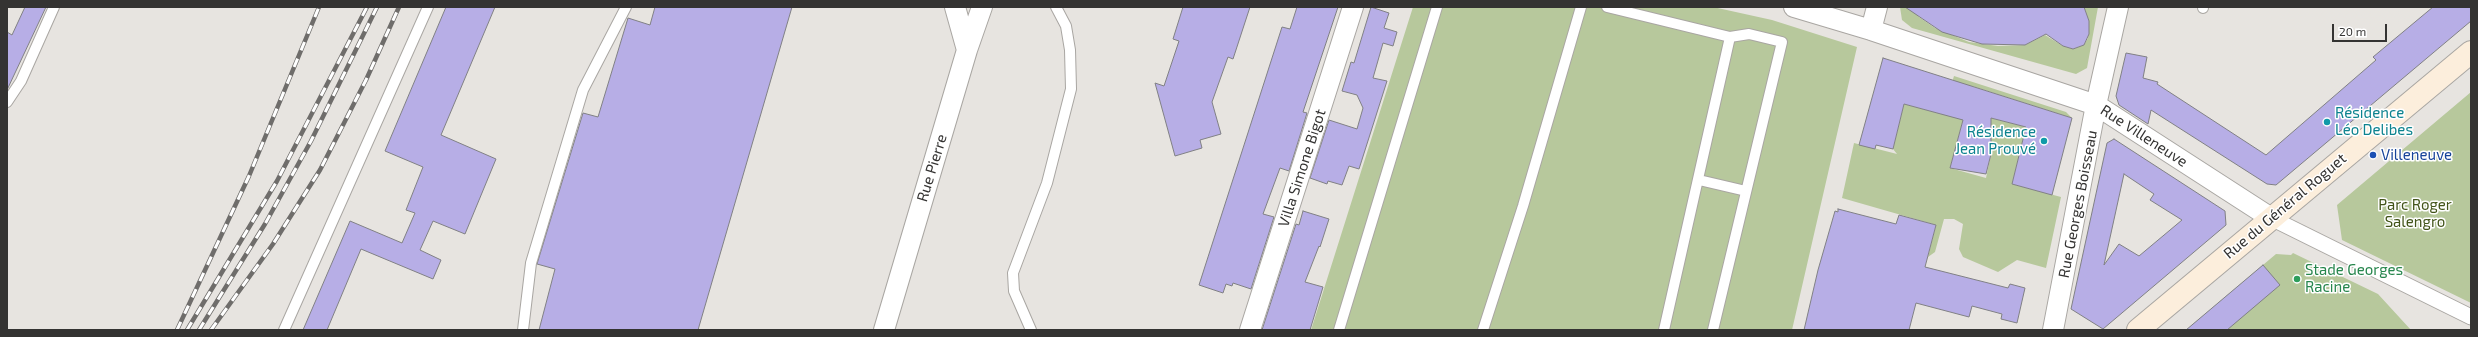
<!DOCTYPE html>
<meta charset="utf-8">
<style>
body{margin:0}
#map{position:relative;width:2478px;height:337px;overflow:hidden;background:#e7e4e0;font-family:"Exo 2",sans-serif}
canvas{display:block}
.frame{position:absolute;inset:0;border:8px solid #343332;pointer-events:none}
.scale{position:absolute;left:2332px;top:24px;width:55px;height:18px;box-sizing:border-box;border:2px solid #343332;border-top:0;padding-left:5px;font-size:12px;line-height:14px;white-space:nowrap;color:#343332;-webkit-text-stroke:3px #fff;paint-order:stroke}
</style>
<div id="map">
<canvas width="2478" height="337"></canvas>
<div class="frame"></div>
<div class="scale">20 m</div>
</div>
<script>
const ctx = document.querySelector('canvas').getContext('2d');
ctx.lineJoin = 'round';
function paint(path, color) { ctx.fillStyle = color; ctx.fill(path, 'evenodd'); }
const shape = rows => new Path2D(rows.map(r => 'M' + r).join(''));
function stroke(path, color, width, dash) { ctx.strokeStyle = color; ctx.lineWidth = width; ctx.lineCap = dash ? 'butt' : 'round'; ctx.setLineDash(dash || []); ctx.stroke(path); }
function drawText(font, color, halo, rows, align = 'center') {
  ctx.font = font + ' "Exo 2",sans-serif'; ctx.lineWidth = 3; ctx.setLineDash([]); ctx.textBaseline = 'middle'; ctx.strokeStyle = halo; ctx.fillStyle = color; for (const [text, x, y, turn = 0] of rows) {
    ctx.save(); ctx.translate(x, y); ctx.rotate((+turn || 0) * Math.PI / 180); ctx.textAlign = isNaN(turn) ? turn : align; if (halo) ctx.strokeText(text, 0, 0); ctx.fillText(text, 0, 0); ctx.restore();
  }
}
paint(shape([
 [1413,7,1713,7,1772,20,1857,47,1792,330,1311,330],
 [1900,7,1911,7,1919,17,1935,28,1969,42,1998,46,2025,45,2045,35,2063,46,2073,49,2084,45,2088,38,2089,21,2084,7,2098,7,2087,68,2076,74,1912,28,1902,20],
 [1954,76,2066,112,2072,118,1972,86,1950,168,1986,178,1991,154,1991,118,2026,127,2012,184,2061,197,2046,268,2017,260,1998,272,1963,257,1959,249,1963,224,1954,219,1944,219,1935,252,1928,257,1936,225,1842,198,1854,143,1897,154,1893,149,1904,104,1942,114],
 [2471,92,2471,303,2342,240,2337,205],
 [2293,253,2378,294,2411,330,2186,330,2276,254,2291,255]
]), '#b7c89c');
const building = shape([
 [25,7,46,7,7,90,7,32,12,35,25,7],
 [446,7,495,7,441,135,496,159,465,234,433,221,420,250,441,260,433,279,361,249,327,330,303,330,350,221,402,243,415,213,406,210,423,167,385,151,446,7],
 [655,7,792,7,698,330,539,330,555,269,537,264,583,113,598,117,628,18,650,25,655,7],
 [1183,7,1250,7,1233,59,1228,57,1212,102,1221,134,1200,140,1202,148,1175,156,1155,83,1164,86,1179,41,1173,39,1183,7],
 [1297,7,1338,7,1303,112,1307,113,1289,171,1280,168,1263,214,1274,217,1251,289,1233,283,1232,286,1226,284,1223,293,1199,285,1282,27,1290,29,1297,7],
 [1371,7,1389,13,1384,28,1397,32,1393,46,1383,43,1373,78,1387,81,1359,169,1349,166,1342,185,1328,181,1327,184,1310,178,1329,120,1357,129,1363,108,1357,95,1342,91,1351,62,1354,63,1371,7],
 [1905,7,2084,7,2089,21,2089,34,2084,45,2073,49,2063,46,2046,34,2025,45,1982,44,1942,32,1905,7],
 [2433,7,2471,7,2471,21,2276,185,2267,184,2151,110,2148,124,2119,105,2116,96,2126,53,2147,57,2143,78,2158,82,2157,84,2266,155,2376,60,2373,57,2433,7],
 [1883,58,2072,118,2052,195,2012,184,2026,127,1991,118,1991,154,1986,174,1950,168,1963,120,1904,104,1893,149,1876,145,1875,149,1859,145,1883,58],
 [2114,139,2225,211,2226,225,2103,329,2071,309,2107,143,2114,139],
 [2124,174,2154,194,2150,200,2182,220,2139,256,2119,244,2104,265,2124,174],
 [1838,209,1896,224,1899,215,1936,225,1925,267,2008,288,2010,284,2025,288,2017,323,2001,319,2002,314,1972,306,1969,317,1916,303,1909,330,1804,330,1818,270,1835,211,1838,212,1838,209],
 [1303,211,1329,219,1320,247,1319,246,1305,282,1323,287,1310,330,1262,330,1296,224,1299,225,1303,211],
 [2263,265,2280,285,2227,330,2186,330,2263,265]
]);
paint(building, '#b7aee6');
stroke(building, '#808084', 1);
const service = shape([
 [1607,7,1730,37,1664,330],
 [2203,7,2203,8],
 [7,102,21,81,54,7],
 [1699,180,1746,191],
 [284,330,428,7],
 [523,330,531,263,583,90,626,7],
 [1031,330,1014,291,1013,273,1047,183,1071,89,1070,50,1066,26,1056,7],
 [1339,330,1437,7],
 [1483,330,1523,206,1581,7],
 [1713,330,1782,42,1749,34,1730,37]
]);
const pedestrian = shape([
 [2271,218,2471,317]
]);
const minor = shape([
 [955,7,967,50],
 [1794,7,1871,30,2096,105,2271,218],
 [1871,30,1877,7],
 [884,330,967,50,982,7],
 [1250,330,1353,7],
 [2053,330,2096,105,2118,7]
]);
const secondary = shape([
 [2138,330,2471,52]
]);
stroke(service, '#a9a6a2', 12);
stroke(pedestrian, '#a9a6a2', 17);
stroke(minor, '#a9a6a2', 22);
stroke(secondary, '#a9a6a2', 24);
stroke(service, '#fff', 10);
stroke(pedestrian, '#fff', 15);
stroke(minor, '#fff', 20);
stroke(secondary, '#fceedc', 22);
const rail = shape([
 [177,330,249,176,319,7],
 [187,330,277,181,367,7],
 [199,330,265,224,311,141,377,7],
 [211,330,273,244,320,170,366,80,399,7]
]);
stroke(rail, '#6f6d6b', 4.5);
stroke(rail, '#fff', 3, [9]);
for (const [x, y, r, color] of [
 [2327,122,4,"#0f9aa8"],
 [2044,141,4,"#0f9aa8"],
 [2373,155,4,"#1a4fb4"],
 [2297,279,4,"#2e9e5b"]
]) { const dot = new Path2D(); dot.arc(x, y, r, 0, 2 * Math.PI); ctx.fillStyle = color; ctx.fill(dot); stroke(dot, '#fff', 1.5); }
drawText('15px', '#0d838f', '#fff', [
 ["Résidence",2335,113],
 ["Léo Delibes",2335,130],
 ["Résidence",2036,132,"right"],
 ["Jean Prouvé",2036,149,"right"]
], 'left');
drawText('15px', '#343332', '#fff', [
 ["Rue Villeneuve",2144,136,33],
 ["Rue Pierre",932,168,-73],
 ["Villa Simone Bigot",1302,168,-72],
 ["Rue Georges Boisseau",2078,204,-79],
 ["Rue du Général Roguet",2285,206,-40]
]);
drawText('15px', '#164399', '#fff', [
 ["Villeneuve",2381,155]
], 'left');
drawText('15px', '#425419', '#fff', [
 ["Parc Roger",2415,205],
 ["Salengro",2415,222]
]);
drawText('15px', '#27864d', '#fff', [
 ["Stade Georges",2305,270],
 ["Racine",2305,287]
], 'left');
</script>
